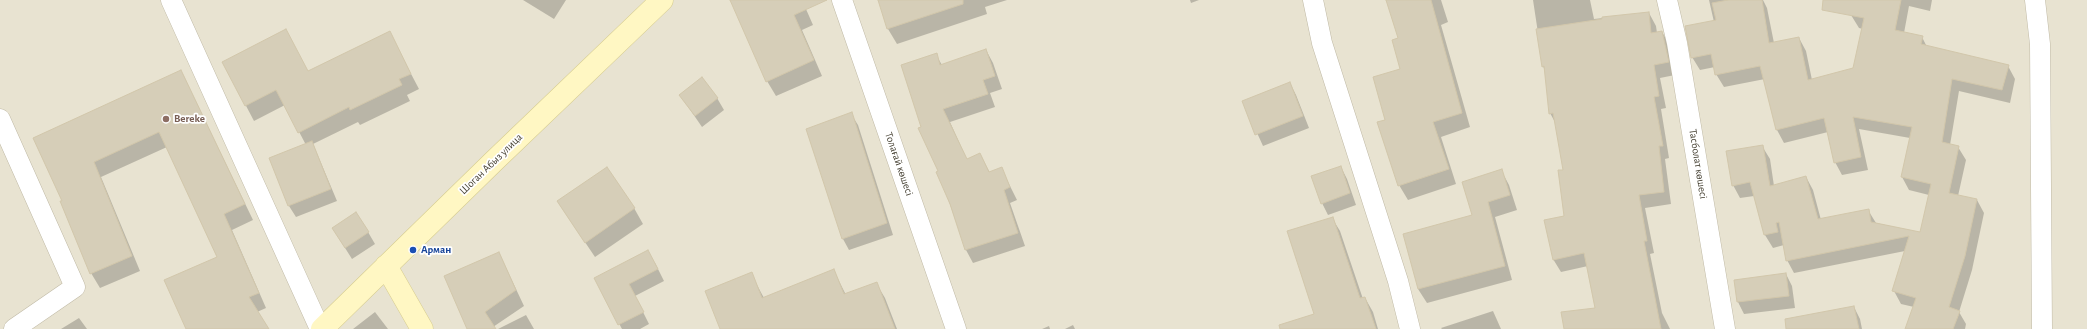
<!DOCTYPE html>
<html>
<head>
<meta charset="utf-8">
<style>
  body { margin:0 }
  canvas { display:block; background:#f4f1e4 }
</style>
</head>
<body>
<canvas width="2087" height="329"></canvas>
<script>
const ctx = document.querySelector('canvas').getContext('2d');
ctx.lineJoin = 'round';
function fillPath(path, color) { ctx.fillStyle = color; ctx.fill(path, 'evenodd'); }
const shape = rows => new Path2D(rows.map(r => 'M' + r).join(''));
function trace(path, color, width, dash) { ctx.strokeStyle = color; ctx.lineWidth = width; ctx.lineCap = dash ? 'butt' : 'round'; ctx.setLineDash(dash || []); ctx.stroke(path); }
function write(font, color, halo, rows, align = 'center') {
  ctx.font = font + ' "Alegreya Sans",sans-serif'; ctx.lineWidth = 3.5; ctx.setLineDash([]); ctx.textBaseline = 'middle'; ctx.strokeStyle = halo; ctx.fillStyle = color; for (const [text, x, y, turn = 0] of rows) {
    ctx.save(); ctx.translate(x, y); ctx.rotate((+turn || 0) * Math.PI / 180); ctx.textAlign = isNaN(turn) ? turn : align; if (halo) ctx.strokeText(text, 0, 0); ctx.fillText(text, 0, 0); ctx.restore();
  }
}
fillPath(shape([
  [0,0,2087,0,2087,329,0,329]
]), '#e8e3d1');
fillPath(shape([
  [523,0,566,0,554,19],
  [741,0,802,0,813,25,802,30,822,76,776,96,767,81],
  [879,0,1007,0,985,7,987,14,897,44,888,29],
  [1190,0,1199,0,1191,3],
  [1387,0,1441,0,1448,22,1441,25,1470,127,1441,137,1456,184,1408,200,1399,185,1386,120,1401,70,1400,39],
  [1533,0,1590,0,1594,19,1649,13,1656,26,1657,33,1662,32,1669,44,1675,75,1660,78,1666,108,1661,109,1669,158,1665,159,1671,204,1645,208,1654,253,1650,254,1662,313,1670,329,1565,329,1596,308,1588,266,1561,272,1553,259,1565,217,1564,170,1556,124,1550,113,1545,71,1543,66],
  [1709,0,1763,0,1767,8,1774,43,1799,38,1806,51,1812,80,1854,69,1863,29,1859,28,1851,15,1854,0,1932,0,1930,11,1909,6,1904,33,1922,37,1927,47,2008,66,2015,79,2010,103,1959,91,1950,145,1958,147,1966,160,1958,196,1977,200,1984,213,1972,270,1959,312,1966,324,1965,329,1906,329,1914,307,1901,304,1894,291,1905,251,1794,273,1787,260,1784,245,1773,248,1765,235,1754,196,1740,198,1733,185,1762,146,1770,159,1774,186,1806,177,1813,190,1821,220,1868,210,1876,223,1921,233,1929,195,1909,190,1902,177,1910,138,1859,129,1868,170,1842,175,1835,162,1828,132,1784,143,1777,130,1765,79,1724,87,1716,74,1715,67,1700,70,1692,57,1714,22],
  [389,32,419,89,407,95,410,101,360,125,358,122,313,144,337,201,296,217,289,206,306,145,285,105,254,121,223,62,308,72],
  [986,50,993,63,1002,89,990,93,995,107,950,122,967,160,980,154,990,173,1001,168,1017,200,1010,203,1025,246,973,263,966,250,923,127,936,55,942,65],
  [181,71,253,220,232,230,266,308,257,312,268,329,187,329,218,258,167,147,101,177,140,271,100,288,91,273,63,201,45,162],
  [1290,83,1296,95,1309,128,1263,146,1243,102],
  [680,95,717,98,724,110,702,127],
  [851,114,858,125,893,235,849,250,843,239],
  [1341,167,1347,179,1356,205,1328,215,1322,203],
  [1501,170,1509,185,1517,210,1495,217,1512,280,1427,303,1418,289,1473,216],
  [558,202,634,208,643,224,595,257],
  [1332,218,1340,231,1363,299,1365,298,1373,312,1378,329,1308,329,1316,314],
  [368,232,375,244,352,259,340,240],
  [499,253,524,306,493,327,494,329,469,329],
  [655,263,664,281,635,296,649,324,640,329,622,329,595,279],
  [834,271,846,295,876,283,885,298,897,329,721,329,751,274,764,298],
  [1786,274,1792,286,1795,308,1744,314,1738,302,1735,281],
  [1854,307,1860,319,1862,329,1808,329],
  [1493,311,1501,329,1442,329,1441,328],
  [375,312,388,329,353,329],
  [526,315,534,329,498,329],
  [79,318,87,329,61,329],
  [1073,325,1075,329,1065,329],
  [1049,326,1050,329,1042,329]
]), '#0003');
const building = shape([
  [730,0,827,0,794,15,814,60,766,82,730,0],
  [878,0,963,0,963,4,887,29,878,0],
  [1386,0,1431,0,1462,113,1433,122,1449,169,1398,186,1377,122,1385,120,1373,77,1400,69,1392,40,1398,38,1386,0],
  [1728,0,1762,0,1769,43,1799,37,1808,80,1853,68,1864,18,1822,10,1823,0,1901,0,1895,30,1923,36,1921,44,2009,65,2002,90,1952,79,1942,142,1959,146,1949,193,1977,199,1965,256,1949,307,1960,311,1953,329,1905,329,1916,298,1892,291,1909,236,1786,261,1779,222,1776,223,1778,232,1764,235,1750,182,1732,186,1726,151,1763,145,1770,186,1806,176,1818,219,1869,209,1871,222,1920,232,1931,184,1901,177,1912,127,1853,117,1861,157,1834,163,1824,118,1776,130,1760,66,1715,75,1711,54,1691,58,1685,26,1716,20,1712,3,1728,0],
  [1649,12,1651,33,1662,31,1669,62,1654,65,1659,96,1654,97,1663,146,1659,146,1664,192,1639,195,1647,241,1644,241,1661,329,1564,329,1561,312,1595,308,1584,253,1553,260,1544,220,1564,216,1558,170,1563,170,1553,113,1549,114,1544,66,1542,67,1536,29,1602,19,1602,17,1649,12],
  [286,29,308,71,390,31,411,74,399,79,402,85,350,110,349,107,298,133,276,90,245,106,222,62,286,29],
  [986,49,995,76,983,80,988,94,943,109,967,159,980,153,989,172,1002,167,1010,187,1004,190,1018,233,965,250,950,204,936,172,938,171,918,128,921,127,901,65,937,53,940,65,986,49],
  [181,70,245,204,224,214,259,293,249,297,269,329,186,329,164,280,217,257,159,132,94,162,132,256,90,274,60,201,62,201,33,138,181,70],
  [702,77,718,98,695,116,679,95,702,77],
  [1290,82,1303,116,1255,135,1242,101,1290,82],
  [852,112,887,223,842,239,806,129,852,112],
  [312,141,331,189,288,206,269,158,312,141],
  [1341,166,1350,193,1321,204,1311,176,1341,166],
  [607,167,635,208,585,243,557,201,607,167],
  [1502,169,1510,195,1488,202,1505,266,1418,289,1403,234,1472,215,1462,182,1502,169],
  [356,212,369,232,345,248,332,228,356,212],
  [1333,217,1360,298,1365,297,1376,329,1280,329,1279,325,1314,314,1287,231,1333,217],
  [648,250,658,269,629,284,644,312,618,325,594,278,648,250],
  [499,252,516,290,485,312,496,329,467,329,444,276,499,252],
  [834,269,844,294,877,282,895,329,720,329,705,291,752,272,762,298,834,269],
  [1786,273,1789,296,1737,302,1734,280,1786,273],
  [1854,306,1859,329,1786,329,1785,319,1854,306]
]);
fillPath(building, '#d6ceb8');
trace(building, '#d2c7ab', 1);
const street = shape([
  [171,0,320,329],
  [842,0,956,329],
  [1313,0,1322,43,1398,281,1410,329],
  [1667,0,1677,43,1725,329],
  [2035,0,2040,44,2042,329],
  [0,119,75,287,14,329]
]);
const secondary = shape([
  [386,266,422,329],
  [322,329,493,162,662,0]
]);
trace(street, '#c0baa6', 21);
trace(secondary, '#d7cd8f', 23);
trace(street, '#fff', 20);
trace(secondary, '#fff7c3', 22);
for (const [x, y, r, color] of [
  [166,119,4,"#8d6e63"],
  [413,250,4,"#1a4fb4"]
]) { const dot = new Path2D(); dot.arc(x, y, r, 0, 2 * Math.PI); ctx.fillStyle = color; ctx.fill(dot); trace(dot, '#fff', 1.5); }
write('bold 11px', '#785e54', '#fff', [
  ["Bereke",174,119]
], 'left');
write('11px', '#464133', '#fff', [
  ["Шоган Абыз улица",491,164,-44],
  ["Толағай көшесі",899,164,71],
  ["Тасболат көшесі",1698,164,81]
]);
write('bold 11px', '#164399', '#fff', [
  ["Арман",421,250]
], 'left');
</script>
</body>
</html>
